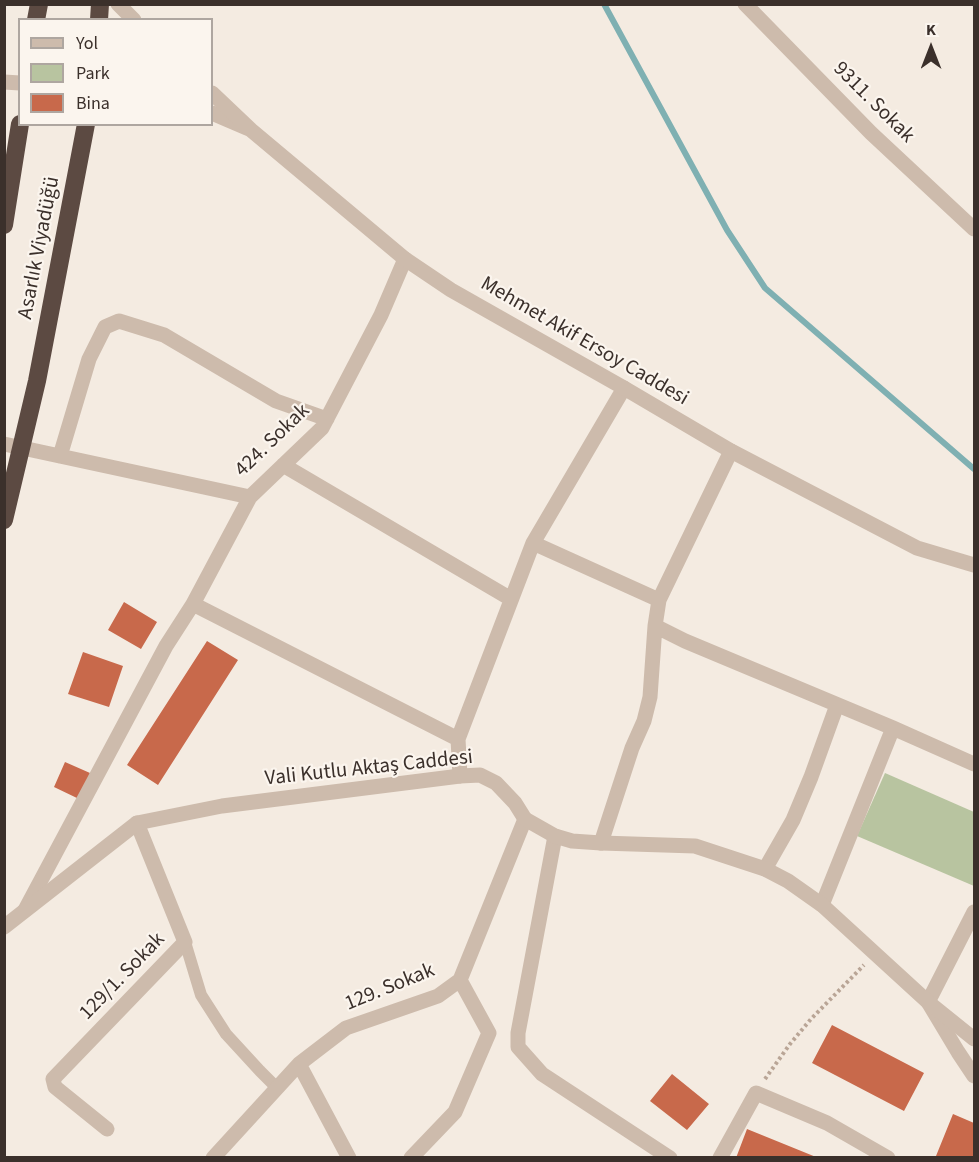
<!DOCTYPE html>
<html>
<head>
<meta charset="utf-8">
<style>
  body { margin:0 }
  #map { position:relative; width:979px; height:1162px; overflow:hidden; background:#f4ebe1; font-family:"Source Sans 3",sans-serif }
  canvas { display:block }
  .frame { position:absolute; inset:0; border:6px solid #3b302b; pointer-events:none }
  .legend { position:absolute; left:18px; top:18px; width:195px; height:108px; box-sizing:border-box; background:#fbf5ee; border:2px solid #aea6a0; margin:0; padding:8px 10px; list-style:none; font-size:18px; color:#3b302b }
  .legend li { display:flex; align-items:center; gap:12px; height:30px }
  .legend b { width:30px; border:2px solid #aea6a0 }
  .north { position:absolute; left:901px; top:18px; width:60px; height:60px; -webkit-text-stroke:4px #fbf5ee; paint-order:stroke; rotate:0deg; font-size:16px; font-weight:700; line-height:24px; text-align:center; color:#3b302b }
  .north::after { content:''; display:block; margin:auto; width:21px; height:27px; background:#3b302b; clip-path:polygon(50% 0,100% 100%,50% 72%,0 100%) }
</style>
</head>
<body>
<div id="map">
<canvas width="979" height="1162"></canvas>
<div class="frame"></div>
<ul class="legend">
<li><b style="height:8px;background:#cdbbac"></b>Yol</li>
<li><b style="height:16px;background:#b8c4a0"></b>Park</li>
<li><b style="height:16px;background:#c8694b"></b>Bina</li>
</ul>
<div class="north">K</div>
</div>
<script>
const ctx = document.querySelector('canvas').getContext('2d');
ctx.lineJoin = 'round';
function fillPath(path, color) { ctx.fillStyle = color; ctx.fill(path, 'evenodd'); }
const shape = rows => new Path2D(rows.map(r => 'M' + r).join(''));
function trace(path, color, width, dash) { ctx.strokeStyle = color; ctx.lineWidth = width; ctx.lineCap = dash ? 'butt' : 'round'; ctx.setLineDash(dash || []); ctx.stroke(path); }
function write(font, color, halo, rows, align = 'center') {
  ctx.font = font + ' "Source Sans 3",sans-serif'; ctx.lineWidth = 4.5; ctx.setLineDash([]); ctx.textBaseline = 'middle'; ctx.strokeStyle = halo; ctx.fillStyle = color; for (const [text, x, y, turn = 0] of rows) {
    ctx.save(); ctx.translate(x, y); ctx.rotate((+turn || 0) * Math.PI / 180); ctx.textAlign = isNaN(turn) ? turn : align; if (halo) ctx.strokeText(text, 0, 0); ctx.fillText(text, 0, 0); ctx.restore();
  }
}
fillPath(shape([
  [885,773,974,812,974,886,857,836]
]), '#b8c4a0');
trace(shape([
  [604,4,727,230,765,288,974,469]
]), '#7fb0b2', 6);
fillPath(shape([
  [124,602,157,622,141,649,108,630],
  [207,641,238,660,158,785,127,765],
  [83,652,123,666,109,707,68,694],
  [65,762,90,773,79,799,54,787],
  [832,1025,924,1073,904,1111,812,1063],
  [672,1074,709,1104,687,1130,650,1101],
  [953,1114,974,1123,974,1158,940,1158,936,1156],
  [747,1129,816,1157,816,1158,736,1158]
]), '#c8694b');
trace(shape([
  [765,1079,790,1044,811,1019,864,965]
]), '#b9a596', 4, [3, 3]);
trace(shape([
  [185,942,201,995,226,1034,260,1071,277,1088]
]), '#cdbbac', 12);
trace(shape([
  [745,4,871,133,974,229],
  [4,82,20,83],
  [212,113,247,128],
  [4,444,250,497,322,428,381,315,405,259],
  [60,456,89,359,105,327,119,321,164,335,276,401,327,419],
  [283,465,511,599],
  [533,543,659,600],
  [193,604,458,739,460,776],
  [655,626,685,641,893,728,974,764],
  [458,739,533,543,624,388],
  [555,836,518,1033,518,1047,542,1074,670,1158],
  [601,843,632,748,644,721,650,697,655,626,659,600,731,451],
  [765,869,793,820,811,777,837,705],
  [822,905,893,728],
  [25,910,166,646,193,604,250,497],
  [974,912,928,1002,958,1052,974,1076],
  [299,1064,349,1158],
  [107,1129,55,1087,53,1079,185,942,137,823],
  [213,1158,299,1064,346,1028,438,996,460,980,525,819],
  [411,1158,455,1112,489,1033,460,980],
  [720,1158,756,1093,827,1123,888,1158]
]), '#cdbbac', 15);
trace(shape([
  [118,4,134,20],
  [212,93,251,130,405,259,451,290,624,388,731,451,917,548,974,565],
  [4,927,137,823,222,806,460,776,480,775,496,783,515,803,525,819,555,836,572,841,601,843,695,846,765,869,788,881,822,905,928,1002,974,1039]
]), '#cdbbac', 15);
trace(shape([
  [36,20,39,4],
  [99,20,100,4],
  [4,225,20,124]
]), '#5c4a42', 18);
trace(shape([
  [4,520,37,381,86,124]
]), '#5c4a42', 18);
write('21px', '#3b302b', '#fbf5ee', [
  ["9311. Sokak",873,103,45],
  ["Asarlık Viyadüğü",40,248,-79],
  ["Mehmet Akif Ersoy Caddesi",584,342,30],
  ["424. Sokak",273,441,-44],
  ["Vali Kutlu Aktaş Caddesi",369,769,-6],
  ["129/1. Sokak",123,977,-46],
  ["129. Sokak",390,988,-22]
]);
</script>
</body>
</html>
